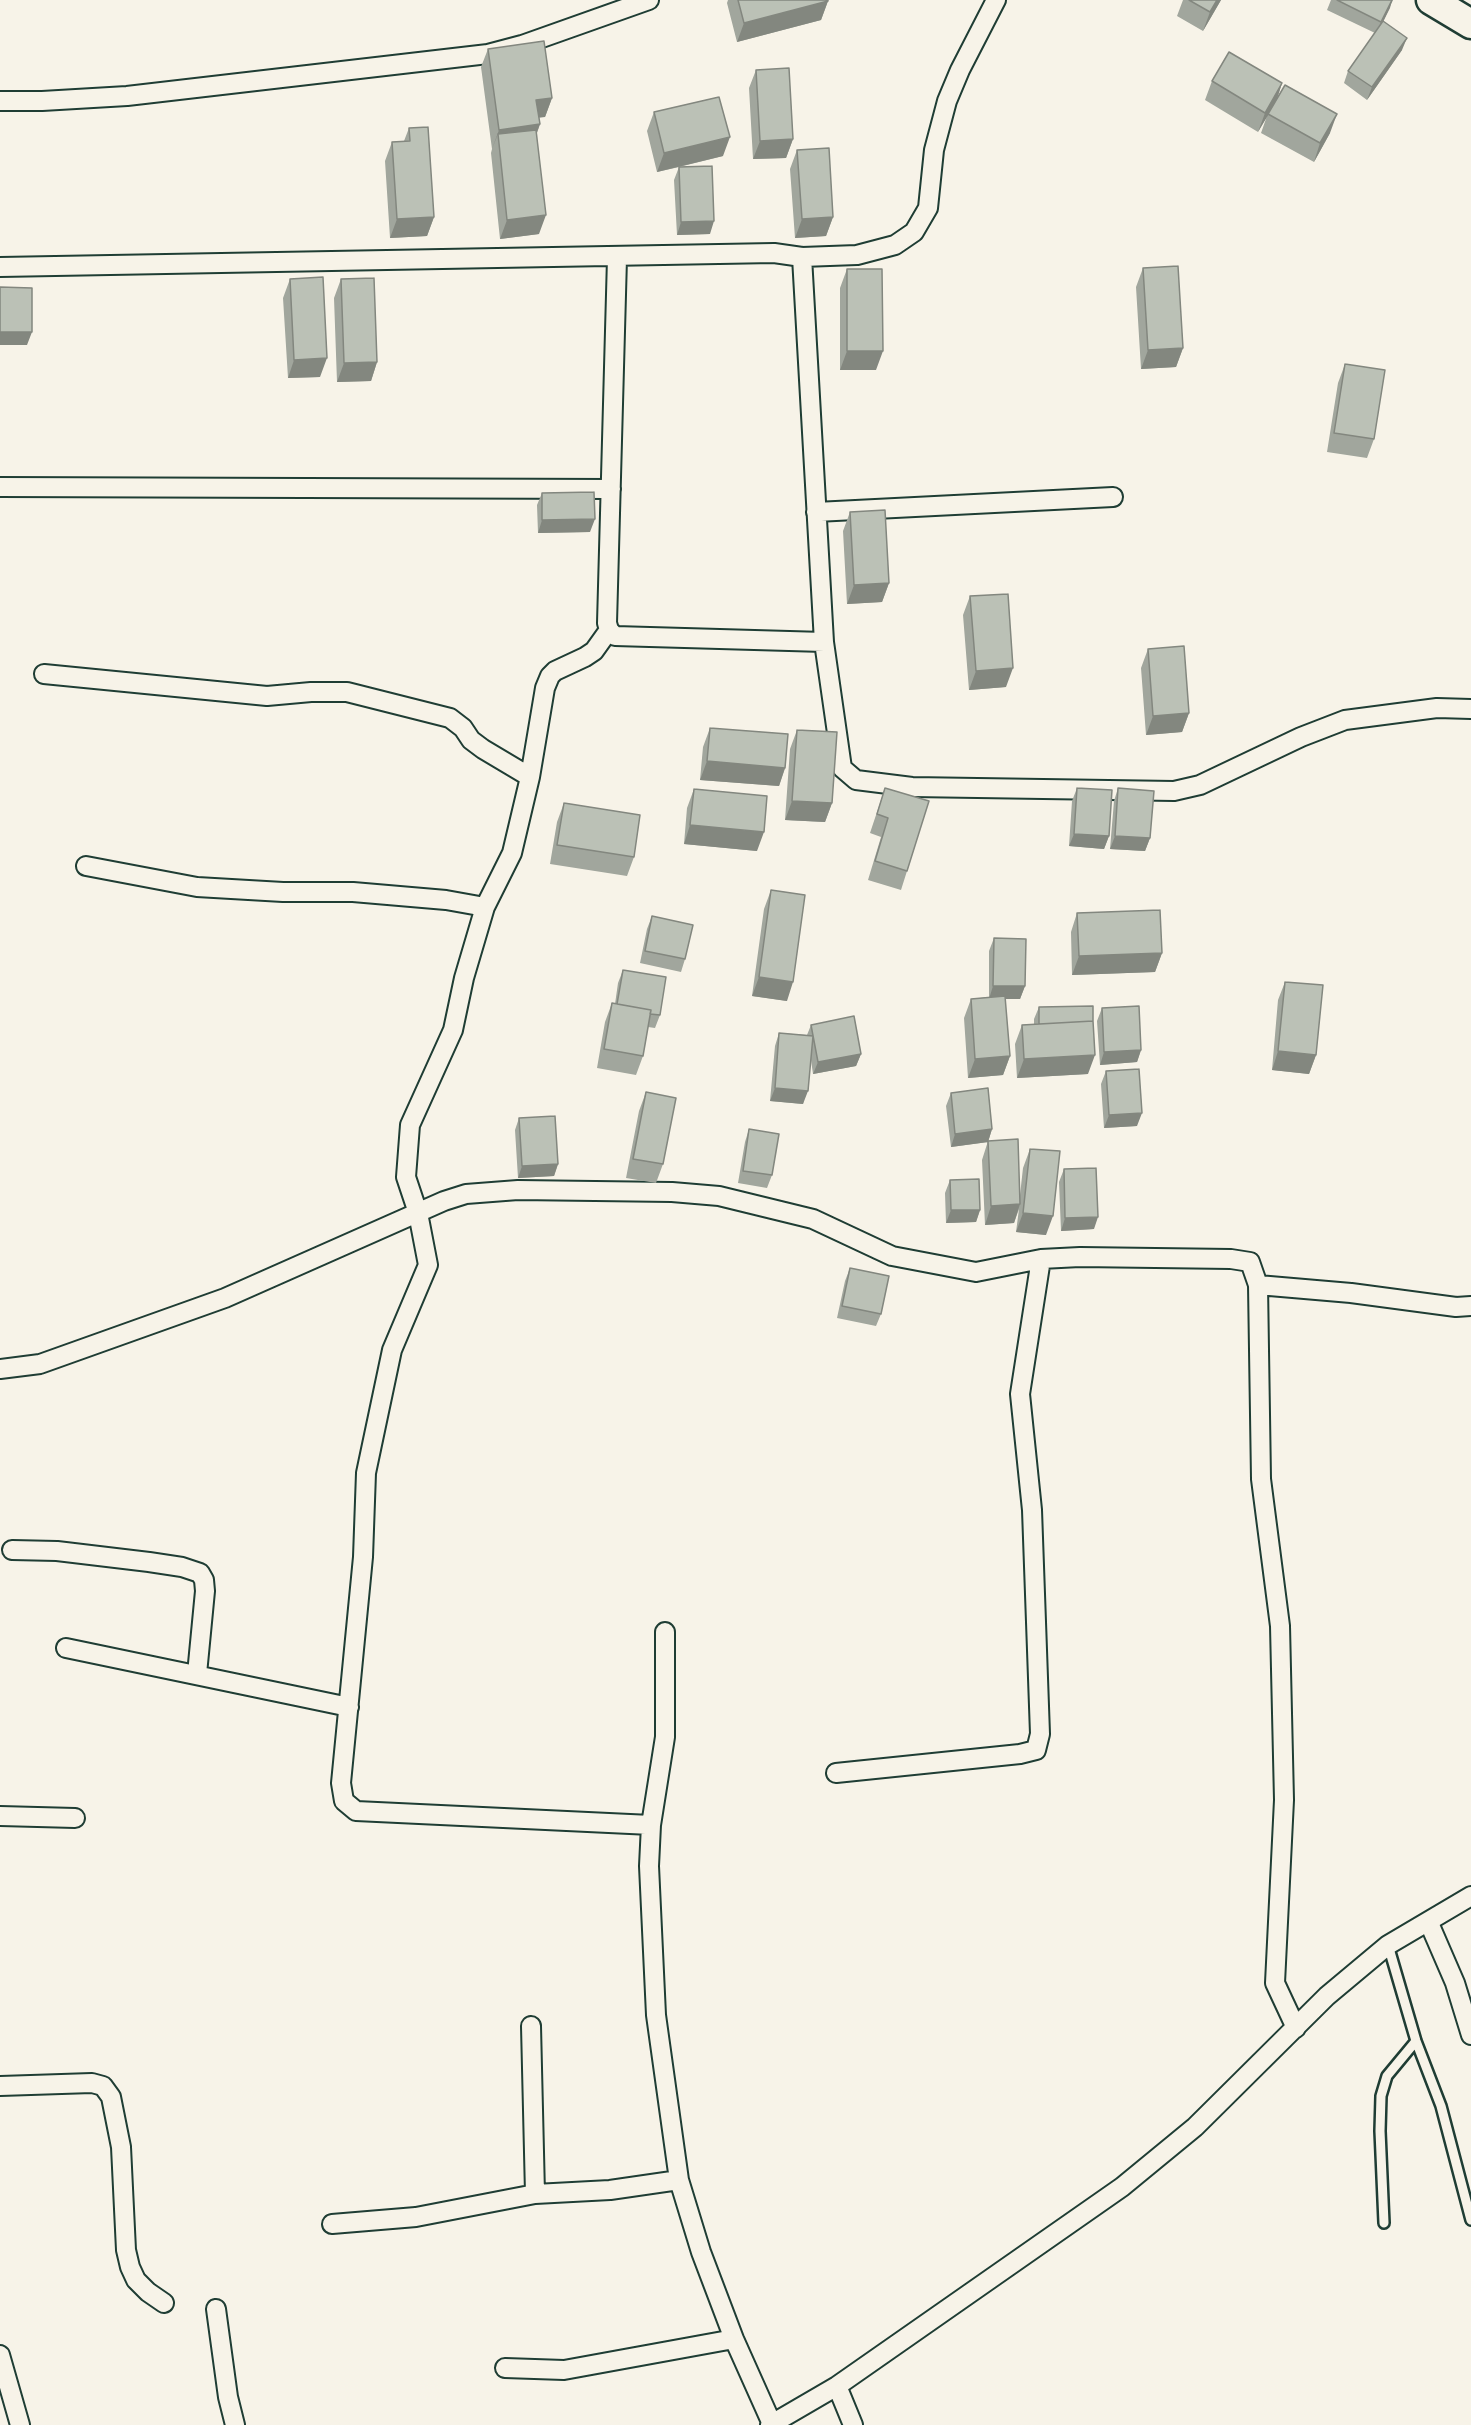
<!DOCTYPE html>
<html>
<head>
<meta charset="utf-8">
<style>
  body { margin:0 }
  canvas { display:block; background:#f7f3e8 }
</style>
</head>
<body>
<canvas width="1471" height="2425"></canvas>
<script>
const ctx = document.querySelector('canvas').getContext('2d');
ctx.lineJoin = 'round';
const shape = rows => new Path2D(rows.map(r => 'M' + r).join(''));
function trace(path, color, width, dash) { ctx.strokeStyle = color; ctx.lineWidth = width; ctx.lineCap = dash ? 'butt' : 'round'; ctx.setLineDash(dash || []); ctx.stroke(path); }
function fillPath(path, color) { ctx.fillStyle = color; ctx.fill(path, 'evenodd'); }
const lane = shape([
  [1388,1945,1416,2041,1441,2106,1471,2220],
  [1384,2223,1380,2131,1381,2096,1387,2076,1416,2041]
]);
const street = shape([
  [0,101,42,101,127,96,488,54,522,45,649,0],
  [802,257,824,642,842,768,856,780,912,787,1174,791,1200,785,1301,737,1345,720,1437,708,1471,709],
  [617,258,607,623,609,630,615,636,824,642],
  [0,267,774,253,802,257,857,255,895,245,914,232,928,208,934,150,947,101,960,70,996,0],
  [0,487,611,489],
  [816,512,1113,497],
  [609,630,594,651,585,657,555,671,550,676,545,688,530,777,512,853,485,907,464,978,453,1030,410,1125,406,1177,418,1213,428,1265,392,1350,366,1473,363,1557,341,1783,344,1801,356,1811,651,1825],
  [44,674,267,696,311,692,347,692,450,718,463,728,471,740,483,749,530,777],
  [86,866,197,887,283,892,353,892,446,900,485,907],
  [1258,1285,1351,1293,1456,1307,1471,1306],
  [0,1369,40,1364,225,1298,444,1201,466,1194,518,1190,672,1192,719,1196,813,1219,892,1256,976,1272,1041,1259,1080,1257,1231,1259,1250,1262,1258,1285,1261,1479,1280,1626,1284,1800,1275,1983,1296,2028],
  [12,1550,57,1551,149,1562,182,1567,200,1573,204,1580,205,1591,197,1674],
  [665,1632,665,1737,651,1825,649,1866,656,2015,679,2180,701,2252,734,2339,772,2424],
  [66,1648,349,1707],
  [836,1773,1020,1754,1036,1750,1040,1734,1032,1510,1020,1394,1041,1259],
  [0,1816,75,1818],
  [1429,1923,1455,1983,1471,2035],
  [531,2026,535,2194],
  [0,2086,92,2083,103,2086,111,2097,121,2147,126,2250,130,2267,136,2280,148,2292,164,2303],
  [332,2224,416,2217,535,2194,610,2190,679,2180],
  [216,2309,228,2397,235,2425],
  [0,2355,20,2425],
  [505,2368,564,2370,734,2339],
  [837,2386,853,2425],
  [770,2425,837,2386,1122,2187,1195,2127,1327,1996,1388,1945,1471,1896]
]);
const primary = shape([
  [1431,0,1471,24]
]);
trace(lane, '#1f3d34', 14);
trace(street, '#1f3d34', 22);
trace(primary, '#1f3d34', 33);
trace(lane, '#f7f3e8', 9);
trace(street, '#f7f3e8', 18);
trace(primary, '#f7f3e8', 28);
fillPath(shape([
  [728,0,828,0,828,1,821,20,737,42,727,3],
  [1183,0,1221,0,1203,31,1177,16],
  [1331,0,1393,0,1383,22,1402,50,1367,100,1344,83,1348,71,1375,33,1327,10],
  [488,49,552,98,545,117,539,117,540,124,537,133,539,234,500,239,491,153,492,149,481,67],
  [756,70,793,139,786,158,753,159,749,88],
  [1212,81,1282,83,1277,99,1330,133,1314,162,1261,133,1267,116,1258,132,1205,100],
  [654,112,723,156,679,167,710,234,677,235,674,180,679,167,657,172,647,131],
  [409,128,434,217,427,236,390,238,385,161,392,142,404,141],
  [797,150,833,217,826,236,795,238,790,169],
  [1143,268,1183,348,1176,367,1141,369,1136,287],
  [847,269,876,370,840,370,840,288],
  [290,279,320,377,288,378,283,298],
  [341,279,377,362,371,381,337,382,334,298],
  [1345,364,1374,439,1367,458,1327,452,1338,383],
  [542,493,590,532,538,533,537,505],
  [850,512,889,583,882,602,847,604,843,531],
  [970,596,1006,687,969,690,963,615],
  [1148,649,1189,713,1182,732,1146,735,1141,668],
  [710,728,785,768,779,786,700,780,703,747],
  [797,730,832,803,825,822,785,820,790,749],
  [885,788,907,871,901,890,868,880,881,837,870,833],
  [1077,788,1109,836,1104,849,1069,846,1072,801],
  [1118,788,1150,838,1145,851,1110,849,1114,801],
  [694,789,757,851,684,844,687,808],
  [564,803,634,857,627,876,550,864,557,822],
  [771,890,787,1001,752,996,764,909],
  [1077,913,1162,953,1155,972,1072,975,1071,932],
  [652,916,685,959,681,972,640,963,647,929],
  [994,938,1025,986,1020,999,1005,999,1010,1056,1003,1075,968,1078,964,1018,971,999,989,997,989,951],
  [623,970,660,1015,655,1028,648,1027,643,1056,636,1075,597,1068,605,1022,612,1003,615,1004,618,983],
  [1285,982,1316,1055,1309,1074,1272,1070,1278,1000],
  [1039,1007,1088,1074,1017,1078,1015,1044,1022,1025,1034,1024,1034,1019],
  [1102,1008,1141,1050,1137,1062,1100,1065,1097,1021],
  [811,1025,861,1054,856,1066,813,1074,811,1060,803,1104,770,1101,775,1046,779,1033,807,1035],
  [1106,1071,1137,1126,1104,1128,1101,1084],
  [646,1092,663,1164,656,1183,626,1178,639,1111],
  [951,1093,992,1129,988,1142,951,1147,946,1106],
  [519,1118,558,1164,554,1176,518,1178,515,1130],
  [749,1129,772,1175,767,1188,738,1183,745,1142],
  [988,1141,1020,1195,1023,1168,1030,1149,1046,1235,1016,1232,1019,1209,1014,1223,985,1225,982,1160],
  [1064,1169,1094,1229,1061,1231,1059,1182],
  [950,1180,980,1210,976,1222,946,1223,945,1193],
  [850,1268,881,1314,876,1326,837,1318,845,1281]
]), '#a1a69d');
fillPath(shape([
  [1217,0,1221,0,1203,31,1210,12],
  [1392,0,1390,8,1377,34,1381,22],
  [828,1,821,20,737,42,744,23],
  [1407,38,1402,50,1367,100,1372,87],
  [1282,83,1276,102,1258,132,1265,113],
  [552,98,545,117,529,119,536,100],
  [1337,114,1330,133,1314,162,1320,143],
  [540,124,533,143,498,134,492,149,499,130],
  [730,137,723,156,657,172,664,153],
  [793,139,786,158,753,159,760,141],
  [546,215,539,234,500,239,507,220],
  [434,217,427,236,390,238,397,219],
  [833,217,826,236,795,238,802,219],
  [714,221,710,234,677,235,681,222],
  [0,332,32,332,27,345,0,345],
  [1183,348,1176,367,1141,369,1148,350],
  [847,351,883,351,876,370,840,370],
  [327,358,320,377,288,378,294,360],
  [377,362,371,381,337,382,344,363],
  [595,519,590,532,538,533,542,520],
  [889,583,882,602,847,604,854,585],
  [1013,668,1006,687,969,690,976,671],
  [1189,713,1182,732,1146,735,1153,716],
  [707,761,785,768,779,786,700,780],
  [792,801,832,803,825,822,785,820],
  [690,825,764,832,757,851,684,844],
  [1074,834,1109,836,1104,849,1069,846],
  [1115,836,1150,838,1145,851,1110,849],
  [1162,953,1155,972,1072,975,1079,956],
  [759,977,793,982,787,1001,752,996],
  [993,986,1025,986,1020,999,989,999],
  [1141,1050,1137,1062,1100,1065,1104,1052],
  [1278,1051,1316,1055,1309,1074,1272,1070],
  [861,1054,856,1066,813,1074,818,1062],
  [1095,1055,1088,1074,1017,1078,1024,1059],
  [1010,1056,1003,1075,968,1078,975,1059],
  [775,1088,808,1091,803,1104,770,1101],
  [1142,1113,1137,1126,1104,1128,1109,1115],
  [992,1129,988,1142,951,1147,955,1134],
  [558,1164,554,1176,518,1178,522,1166],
  [1020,1204,1014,1223,985,1225,991,1206],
  [951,1210,980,1210,976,1222,946,1223],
  [1023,1213,1053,1216,1046,1235,1016,1232],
  [1098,1217,1094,1229,1061,1231,1065,1218]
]), '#83877f');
const building = shape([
  [738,0,828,0,828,1,744,23,738,0],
  [1189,0,1217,0,1210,12,1189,0],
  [1337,0,1392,0,1381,22,1337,0],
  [1383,21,1407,38,1372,87,1348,71,1383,21],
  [544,41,552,98,536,100,540,124,499,130,488,49,544,41],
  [1229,52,1282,83,1265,113,1212,81,1229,52],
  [789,68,793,139,760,141,756,70,789,68],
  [1285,85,1337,114,1320,143,1268,114,1285,85],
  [719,97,730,137,664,153,654,112,719,97],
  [428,127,434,217,397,219,392,142,410,141,409,128,428,127],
  [536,130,546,215,507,220,498,134,536,130],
  [829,148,833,217,802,219,797,150,829,148],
  [712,166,714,221,681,222,679,167,712,166],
  [1178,266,1183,348,1148,350,1143,268,1178,266],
  [847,269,882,269,883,351,847,351,847,269],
  [323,277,327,358,294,360,290,279,323,277],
  [374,278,377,362,344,363,341,279,374,278],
  [0,287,32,288,32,332,0,332,0,287],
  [1345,364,1385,370,1374,439,1334,433,1345,364],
  [594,492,595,519,542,520,542,493,594,492],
  [885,510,889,583,854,585,850,512,885,510],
  [1008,594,1013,668,976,671,970,596,1008,594],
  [1184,646,1189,713,1153,716,1148,649,1184,646],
  [710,728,788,734,785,768,707,761,710,728],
  [797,730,837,732,832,803,792,801,797,730],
  [885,788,929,801,907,871,875,861,888,818,877,814,885,788],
  [1077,788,1112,790,1109,836,1074,834,1077,788],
  [1118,788,1154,791,1150,838,1115,836,1118,788],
  [694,789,767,796,764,832,690,825,694,789],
  [564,803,640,815,634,857,557,845,564,803],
  [771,890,805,895,793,982,759,977,771,890],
  [1160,910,1162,953,1079,956,1077,913,1160,910],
  [652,916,693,925,685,959,645,951,652,916],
  [994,938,1026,939,1025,986,993,986,994,938],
  [623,970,666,977,660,1015,650,1014,651,1010,617,1004,623,970],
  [1285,982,1323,985,1316,1055,1278,1051,1285,982],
  [1005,996,1010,1056,975,1059,971,999,1005,996],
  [612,1003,651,1010,643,1056,604,1049,612,1003],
  [1093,1006,1093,1021,1039,1024,1039,1007,1093,1006],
  [1139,1006,1141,1050,1104,1052,1102,1008,1139,1006],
  [854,1016,861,1054,818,1062,811,1025,854,1016],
  [1093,1021,1095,1055,1024,1059,1022,1025,1093,1021],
  [779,1033,813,1036,808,1091,775,1088,779,1033],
  [1139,1069,1142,1113,1109,1115,1106,1071,1139,1069],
  [988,1088,992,1129,955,1134,951,1093,988,1088],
  [646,1092,676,1098,663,1164,633,1159,646,1092],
  [555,1116,558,1164,522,1166,519,1118,555,1116],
  [749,1129,779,1134,772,1175,743,1171,749,1129],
  [1018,1139,1020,1204,991,1206,988,1141,1018,1139],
  [1030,1149,1060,1151,1053,1216,1023,1213,1030,1149],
  [1096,1168,1098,1217,1065,1218,1064,1169,1096,1168],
  [979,1179,980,1210,951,1210,950,1180,979,1179],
  [850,1268,889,1276,881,1314,842,1306,850,1268]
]);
fillPath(building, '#bbc1b6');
trace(building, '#83877f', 1.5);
</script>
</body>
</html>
